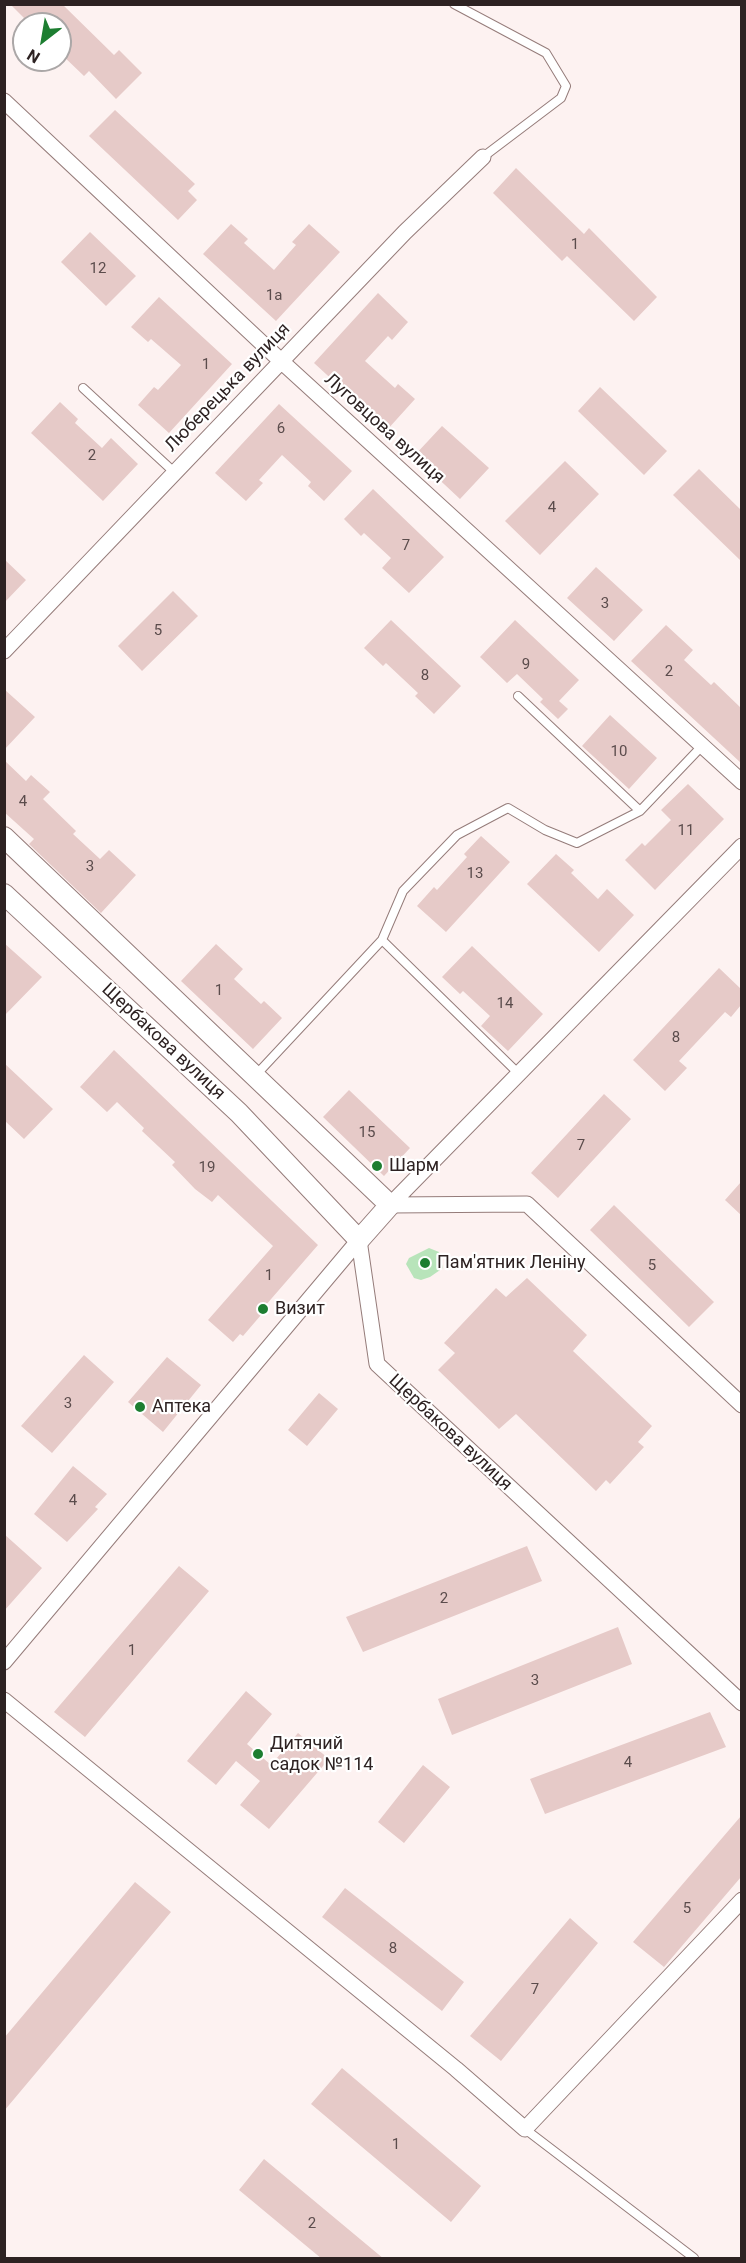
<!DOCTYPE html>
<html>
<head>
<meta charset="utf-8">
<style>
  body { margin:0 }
  #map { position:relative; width:746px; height:2263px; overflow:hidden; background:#fdf2f1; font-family:Roboto,sans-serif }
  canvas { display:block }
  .frame { position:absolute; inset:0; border:6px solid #2d2222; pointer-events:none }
  .north { position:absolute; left:12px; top:12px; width:60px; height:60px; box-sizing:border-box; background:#fff; border:2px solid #aba7a7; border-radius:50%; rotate:211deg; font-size:16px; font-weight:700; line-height:24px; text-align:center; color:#2d2222 }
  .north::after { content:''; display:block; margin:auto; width:21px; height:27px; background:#1d7e31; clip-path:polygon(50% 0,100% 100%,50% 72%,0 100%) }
</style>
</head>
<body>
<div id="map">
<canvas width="746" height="2263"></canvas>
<div class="frame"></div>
<div class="north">N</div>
</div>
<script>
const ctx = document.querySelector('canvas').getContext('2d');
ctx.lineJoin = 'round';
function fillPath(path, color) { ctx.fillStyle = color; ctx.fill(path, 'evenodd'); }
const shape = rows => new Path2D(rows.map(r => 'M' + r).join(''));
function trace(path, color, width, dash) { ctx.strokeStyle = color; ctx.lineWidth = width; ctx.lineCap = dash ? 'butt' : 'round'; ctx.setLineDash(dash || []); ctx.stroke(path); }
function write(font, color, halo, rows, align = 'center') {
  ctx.font = font + ' Roboto,sans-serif'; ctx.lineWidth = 4.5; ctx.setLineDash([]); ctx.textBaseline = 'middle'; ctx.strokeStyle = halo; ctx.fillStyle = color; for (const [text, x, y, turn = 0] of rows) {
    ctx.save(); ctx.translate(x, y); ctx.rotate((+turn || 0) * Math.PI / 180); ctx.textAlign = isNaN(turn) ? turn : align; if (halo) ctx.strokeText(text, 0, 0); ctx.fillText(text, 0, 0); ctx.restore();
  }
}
fillPath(shape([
  [429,1248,439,1252,443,1268,430,1277,421,1280,414,1278,406,1264,409,1258]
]), '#b8e4ba');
fillPath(shape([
  [10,4,62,4,114,55,119,50,142,73,116,99,89,71,84,76,60,53,60,24,30,24],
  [115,110,195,184,188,191,197,200,178,220,89,136],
  [516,168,584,234,589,228,657,297,634,321,567,256,562,261,493,193],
  [231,224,248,239,244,243,274,270,296,245,292,242,309,224,340,252,276,321,203,254],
  [90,232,136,276,106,306,61,262],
  [378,293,408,322,392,340,388,336,365,361,395,388,398,384,415,399,387,430,314,363],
  [159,297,232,364,169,433,138,405,154,387,158,390,181,365,151,339,148,342,131,327],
  [600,387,667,451,644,475,578,411],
  [60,402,78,419,75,423,102,448,111,438,138,464,103,501,31,433],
  [279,404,352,471,324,501,308,486,311,482,282,455,259,480,263,483,246,501,215,473],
  [442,426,489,468,460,499,414,456],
  [565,461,599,494,540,555,505,521],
  [699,469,741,510,741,561,673,495],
  [373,489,444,557,409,593,382,568,391,558,364,533,361,536,344,519],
  [4,559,26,580,4,603],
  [596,567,643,610,614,641,567,598],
  [173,591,198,616,142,671,118,646],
  [391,620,461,686,434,714,415,696,418,693,386,663,383,666,364,648],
  [515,620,579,680,559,701,568,709,558,719,540,702,543,699,517,674,507,683,480,657],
  [666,625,693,650,684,660,711,685,714,682,741,708,741,763,631,661],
  [4,689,35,717,4,750],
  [610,715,657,758,629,789,582,746],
  [4,760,26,781,31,775,50,792,43,799,76,831,73,834,100,859,109,850,136,875,101,913,29,844,34,839,4,812],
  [688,784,724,819,655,890,625,860,642,843,645,846,671,820,661,810],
  [481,836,510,862,446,932,417,906,434,887,437,890,467,857,464,854],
  [556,854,574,870,571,873,598,899,607,889,634,915,599,952,527,884],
  [4,943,42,977,4,1016],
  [216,944,243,969,234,979,261,1004,264,1001,282,1018,253,1049,181,981],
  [472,946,543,1014,508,1051,481,1026,490,1016,463,991,460,994,442,977],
  [719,968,741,989,741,1005,731,1017,725,1012,679,1061,687,1068,665,1091,633,1060],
  [114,1050,318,1245,265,1306,267,1308,243,1336,240,1334,233,1342,208,1320,273,1246,218,1195,212,1202,195,1189,172,1165,175,1162,142,1131,144,1128,117,1102,107,1112,80,1087],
  [4,1063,53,1109,24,1139,4,1120],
  [349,1090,410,1148,384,1176,323,1117],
  [604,1094,631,1119,558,1198,531,1173],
  [741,1182,741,1215,725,1200],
  [614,1205,714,1302,689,1327,590,1230],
  [527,1278,587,1335,573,1351,652,1426,638,1442,644,1447,610,1484,606,1480,596,1491,516,1414,499,1429,438,1370,455,1353,444,1343,496,1288,506,1297],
  [84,1355,114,1382,52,1453,21,1426],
  [167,1357,201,1385,163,1432,128,1402],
  [319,1393,338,1409,307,1446,288,1430],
  [73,1466,107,1494,95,1507,98,1509,67,1542,34,1514],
  [4,1534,42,1568,4,1611],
  [527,1546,542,1581,363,1652,346,1617],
  [179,1566,209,1591,85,1737,54,1712],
  [618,1627,632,1664,452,1735,438,1699],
  [246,1691,272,1714,247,1744,271,1765,298,1733,329,1759,269,1829,240,1805,260,1781,236,1761,216,1785,187,1761],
  [710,1712,726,1747,545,1814,530,1779],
  [423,1765,450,1787,404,1843,378,1822],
  [741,1816,741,1877,664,1967,633,1942],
  [135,1882,171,1912,4,2111,4,2038],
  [345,1888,464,1982,442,2011,322,1917],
  [570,1918,598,1943,501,2061,470,2036],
  [342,2068,481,2186,451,2222,311,2104],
  [264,2159,384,2259,322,2259,239,2190]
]), '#e6cac8');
const service = shape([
  [454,4,546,53,566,86,561,98,483,157],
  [83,388,174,472],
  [518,696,640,811],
  [382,940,519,1074],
  [255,1076,382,940,403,891,457,835,508,808,545,830,577,843,640,811,702,746],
  [525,2129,694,2258]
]);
const minor = shape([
  [4,101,281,361,742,782],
  [4,651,405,232,483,157],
  [390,1205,742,846],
  [390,1205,527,1204,742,1405],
  [359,1240,377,1364,742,1703],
  [4,1662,359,1240],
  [4,1700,456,2069,525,2129,742,1900]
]);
const tertiary = shape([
  [4,837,390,1205,359,1240,239,1113,4,894]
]);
trace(service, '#957c7a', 10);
trace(minor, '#957c7a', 17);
trace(tertiary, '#957c7a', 22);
trace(service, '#fff', 8);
trace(minor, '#fff', 15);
trace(tertiary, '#fff', 20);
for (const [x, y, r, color] of [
  [377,1166,6,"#1d7e31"],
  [425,1263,6,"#1d7e31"],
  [263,1309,6,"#1d7e31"],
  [140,1407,6,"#1d7e31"],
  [258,1754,6,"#1d7e31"]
]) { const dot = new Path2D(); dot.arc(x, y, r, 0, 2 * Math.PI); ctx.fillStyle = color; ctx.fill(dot); trace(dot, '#fff', 2); }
write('15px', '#5b4c4c', null, [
  ["1",575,245],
  ["12",98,269],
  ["1а",274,296],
  ["1",206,365],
  ["6",281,429],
  ["2",92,456],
  ["4",552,508],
  ["7",406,546],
  ["3",605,604],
  ["5",158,631],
  ["9",526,665],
  ["2",669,672],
  ["8",425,676],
  ["10",619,752],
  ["4",23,802],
  ["11",686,831],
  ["3",90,867],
  ["13",475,874],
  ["1",219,991],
  ["14",505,1004],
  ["8",676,1038],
  ["15",367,1133],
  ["7",581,1146],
  ["19",207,1168],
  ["5",652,1266],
  ["1",269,1276],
  ["3",68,1404],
  ["4",73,1501],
  ["2",444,1599],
  ["1",132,1651],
  ["3",535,1681],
  ["4",628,1763],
  ["5",687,1909],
  ["8",393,1949],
  ["7",535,1990],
  ["1",396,2145],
  ["2",312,2224]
]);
write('18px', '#2d2222', '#fff', [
  ["Люберецька вулиця",228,388,-46],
  ["Луговцова вулиця",384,429,42],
  ["Щербакова вулиця",163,1042,43],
  ["Щербакова вулиця",450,1433,43]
]);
write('18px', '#2d2222', '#fff', [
  ["Шарм",389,1166],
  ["Пам'ятник Леніну",437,1263],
  ["Визит",275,1309],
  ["Аптека",152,1407],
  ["Дитячий",270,1744],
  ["садок №114",270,1765]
], 'left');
</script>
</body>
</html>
